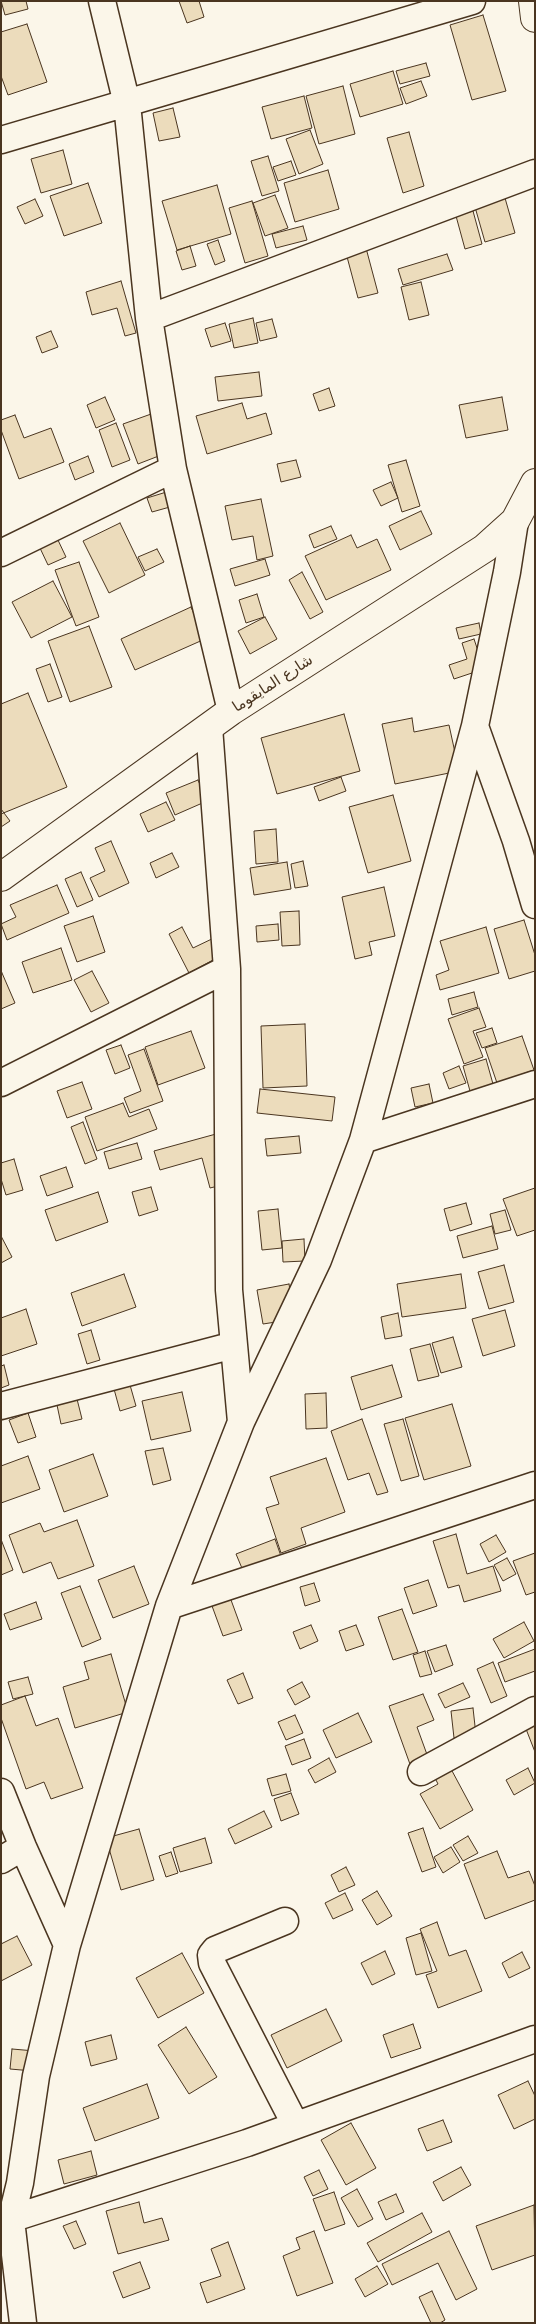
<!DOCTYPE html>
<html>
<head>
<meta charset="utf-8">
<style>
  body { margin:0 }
  #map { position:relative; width:536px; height:2324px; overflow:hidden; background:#fbf6e9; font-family:"DejaVu Sans",sans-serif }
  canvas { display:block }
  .frame { position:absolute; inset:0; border:2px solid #4a3520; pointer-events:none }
</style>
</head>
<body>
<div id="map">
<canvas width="536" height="2324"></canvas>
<div class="frame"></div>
</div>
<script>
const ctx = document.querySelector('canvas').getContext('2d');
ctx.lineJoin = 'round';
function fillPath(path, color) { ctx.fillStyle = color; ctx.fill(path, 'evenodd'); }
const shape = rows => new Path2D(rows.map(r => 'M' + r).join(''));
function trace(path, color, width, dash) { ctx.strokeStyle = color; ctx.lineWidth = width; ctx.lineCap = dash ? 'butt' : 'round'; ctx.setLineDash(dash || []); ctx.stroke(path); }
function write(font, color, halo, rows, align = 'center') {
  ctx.font = font + ' "DejaVu Sans","Noto Sans Arabic",sans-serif'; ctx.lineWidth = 4; ctx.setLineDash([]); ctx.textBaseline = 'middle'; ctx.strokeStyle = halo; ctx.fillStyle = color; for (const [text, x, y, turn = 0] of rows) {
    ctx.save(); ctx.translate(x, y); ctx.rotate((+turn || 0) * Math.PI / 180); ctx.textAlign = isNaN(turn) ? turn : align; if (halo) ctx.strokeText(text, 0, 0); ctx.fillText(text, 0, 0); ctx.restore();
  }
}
const building = shape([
  [1,1,26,1,28,9,5,15,1,1],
  [179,1,199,1,204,17,187,23,179,1],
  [483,15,506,91,472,100,450,25,483,15],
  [27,24,47,82,8,95,1,76,1,32,27,24],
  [426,63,430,76,400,84,396,71,426,63],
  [393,71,403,104,360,117,350,84,393,71],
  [421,81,427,96,406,104,400,88,421,81],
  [343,86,355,134,319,144,306,96,343,86],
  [304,96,312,128,271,139,262,107,304,96],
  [173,108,180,137,159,141,153,113,173,108],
  [310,130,323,164,299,174,286,139,310,130],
  [409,132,424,186,403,193,387,138,409,132],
  [63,150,72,184,41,193,31,159,63,150],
  [268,156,279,191,262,196,251,161,268,156],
  [291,161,296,175,278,181,273,167,291,161],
  [328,170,339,209,295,222,284,183,328,170],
  [88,183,102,223,64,236,50,196,88,183],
  [217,185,231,234,177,250,162,201,217,185],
  [275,195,288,228,265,236,253,203,275,195],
  [505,198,515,233,485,242,475,207,505,198],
  [35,199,43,216,25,224,17,207,35,199],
  [252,201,268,256,245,263,229,208,252,201],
  [473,211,482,244,465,249,456,216,473,211],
  [303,226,307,240,276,248,272,234,303,226],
  [218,240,225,261,215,265,207,244,218,240],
  [190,246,196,266,182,270,176,251,190,246],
  [366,248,378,293,358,298,346,253,366,248],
  [447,254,453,270,403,285,398,269,447,254],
  [121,281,136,333,125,336,117,308,92,315,86,292,121,281],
  [421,282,429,315,409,320,401,287,421,282],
  [253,318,258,343,234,348,229,324,253,318],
  [272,319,277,337,260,341,256,323,272,319],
  [225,323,231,341,211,347,205,329,225,323],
  [51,331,58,347,42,353,36,337,51,331],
  [259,372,262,396,218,401,215,377,259,372],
  [329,388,335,406,319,411,313,394,329,388],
  [105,397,115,420,96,428,87,405,105,397],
  [502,397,508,430,466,438,459,405,502,397],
  [242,403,247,419,266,413,272,434,207,454,196,416,242,403],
  [154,413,169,452,138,464,123,424,154,413],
  [15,415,24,438,51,428,64,462,19,479,1,430,1,420,15,415],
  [116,423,130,460,112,467,99,430,116,423],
  [88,456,94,472,75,480,69,464,88,456],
  [296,460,301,477,281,482,277,464,296,460],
  [406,460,420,506,402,512,388,465,406,460],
  [391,482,398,498,381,506,373,490,391,482],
  [173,490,177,505,152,512,147,498,173,490],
  [261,499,273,556,257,560,253,536,232,540,225,506,261,499],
  [421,511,432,534,400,550,389,526,421,511],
  [120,523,145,575,109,593,83,541,120,523],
  [331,526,337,539,314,548,309,535,331,526],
  [351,535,357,548,377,539,391,570,326,600,305,556,351,535],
  [57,538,66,557,48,565,39,546,57,538],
  [157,549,164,562,145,571,138,557,157,549],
  [265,559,270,575,235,586,230,569,265,559],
  [79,562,99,617,76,626,55,570,79,562],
  [302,572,323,612,310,619,289,580,302,572],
  [53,581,72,617,31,638,12,602,53,581],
  [257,594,264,617,246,623,239,600,257,594],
  [191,607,205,639,135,670,121,639,191,607],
  [265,617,277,639,250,654,238,631,265,617],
  [479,623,481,634,459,639,456,628,479,623],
  [89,626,112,687,70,702,48,641,89,626],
  [474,639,484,669,454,679,449,665,467,659,462,643,474,639],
  [50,664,62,697,48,702,36,669,50,664],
  [28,693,67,787,1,814,1,704,28,693],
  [344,714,360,771,277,794,261,738,344,714],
  [412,718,414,732,449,725,459,771,395,784,382,724,412,718],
  [341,777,346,791,319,801,314,787,341,777],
  [198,780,207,801,175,815,166,793,198,780],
  [393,795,411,861,368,873,349,807,393,795],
  [166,802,175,820,148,832,140,814,166,802],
  [1,809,10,821,1,827,1,809],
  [276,829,278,862,256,864,254,831,276,829],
  [111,841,129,883,99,897,90,878,105,871,95,848,111,841],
  [172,853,179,867,156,878,150,863,172,853],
  [303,861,308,886,295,888,291,864,303,861],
  [287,862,291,889,254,895,250,868,287,862],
  [81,872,93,900,77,907,65,879,81,872],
  [57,885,69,913,7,940,1,924,16,917,10,905,57,885],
  [384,887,395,936,369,942,372,955,355,959,342,897,384,887],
  [299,911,300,945,282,946,280,912,299,911],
  [93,916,105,952,77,962,64,926,93,916],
  [524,920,535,955,535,971,509,979,494,929,524,920],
  [278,924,279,940,257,942,256,926,278,924],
  [182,927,193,948,218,936,226,953,189,973,169,934,182,927],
  [486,927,499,973,440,990,436,975,449,970,440,941,486,927],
  [61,948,72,980,33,993,22,962,61,948],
  [92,971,109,1003,91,1012,74,980,92,971],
  [2,973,15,1003,1,1009,1,974,2,973],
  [474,992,478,1007,452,1015,448,999,474,992],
  [479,1008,486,1027,473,1031,483,1057,464,1064,448,1019,479,1008],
  [305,1024,307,1086,263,1088,261,1026,305,1024],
  [492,1028,497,1043,482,1048,476,1033,492,1028],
  [191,1031,205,1068,158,1085,145,1047,191,1031],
  [522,1036,534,1070,497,1083,485,1048,522,1036],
  [121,1045,130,1068,115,1074,106,1050,121,1045],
  [144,1049,163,1101,130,1113,124,1098,141,1091,128,1055,144,1049],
  [486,1059,493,1084,470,1091,463,1066,486,1059],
  [459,1066,466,1083,449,1089,443,1073,459,1066],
  [82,1082,92,1109,67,1118,57,1091,82,1082],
  [429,1084,433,1103,415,1107,411,1088,429,1084],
  [260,1089,335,1097,332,1121,257,1113,260,1089],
  [123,1103,129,1117,149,1109,157,1129,97,1151,85,1117,123,1103],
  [83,1122,97,1159,85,1164,71,1127,83,1122],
  [216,1134,230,1183,210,1188,202,1158,160,1170,154,1151,216,1134],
  [299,1136,301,1153,267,1156,265,1139,299,1136],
  [137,1143,142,1159,109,1169,104,1152,137,1143],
  [14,1159,23,1190,6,1195,1,1179,1,1163,14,1159],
  [66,1167,73,1187,47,1196,40,1176,66,1167],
  [151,1187,158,1210,139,1216,132,1192,151,1187],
  [535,1188,535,1230,517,1236,503,1199,535,1188],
  [98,1192,108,1222,56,1241,45,1210,98,1192],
  [466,1203,472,1224,450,1231,444,1209,466,1203],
  [278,1209,282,1248,262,1250,258,1211,278,1209],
  [505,1210,511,1230,495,1234,490,1214,505,1210],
  [492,1226,498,1249,463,1258,457,1236,492,1226],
  [1,1236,12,1257,1,1263,1,1236],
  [304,1239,305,1261,283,1262,282,1241,304,1239],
  [504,1265,514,1302,489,1309,478,1272,504,1265],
  [124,1274,136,1307,82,1326,71,1293,124,1274],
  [461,1274,466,1308,402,1317,397,1284,461,1274],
  [289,1284,295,1319,263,1324,257,1290,289,1284],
  [26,1309,37,1344,1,1356,1,1318,26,1309],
  [505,1310,515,1346,483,1356,472,1319,505,1310],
  [398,1313,402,1336,385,1339,381,1317,398,1313],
  [91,1330,100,1360,87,1364,78,1334,91,1330],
  [453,1337,462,1367,441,1373,432,1343,453,1337],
  [430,1344,439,1376,418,1381,410,1349,430,1344],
  [4,1365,9,1385,1,1388,1,1366,4,1365],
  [392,1365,402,1397,361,1410,351,1377,392,1365],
  [130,1385,136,1406,120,1411,114,1389,130,1385],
  [182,1392,191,1431,151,1440,142,1401,182,1392],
  [326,1393,327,1428,306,1429,305,1394,326,1393],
  [77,1399,82,1419,61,1424,57,1405,77,1399],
  [452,1404,471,1466,424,1480,405,1418,452,1404],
  [28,1413,36,1437,18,1443,9,1420,28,1413],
  [362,1419,388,1492,377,1495,369,1473,348,1480,331,1431,362,1419],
  [403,1419,419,1476,401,1481,384,1424,403,1419],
  [163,1448,171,1480,153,1485,145,1451,163,1448],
  [93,1454,108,1496,64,1512,49,1470,93,1454],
  [28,1456,40,1489,1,1503,1,1466,28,1456],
  [326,1458,345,1512,301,1528,306,1544,281,1553,266,1508,279,1504,270,1477,326,1458],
  [77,1520,94,1566,58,1579,51,1562,23,1573,9,1535,40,1523,44,1532,77,1520],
  [456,1534,467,1574,493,1566,501,1591,464,1602,459,1585,448,1588,433,1541,456,1534],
  [496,1535,506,1552,489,1562,480,1544,496,1535],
  [275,1539,282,1559,244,1573,236,1554,275,1539],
  [2,1542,13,1570,1,1575,1,1543,2,1542],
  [535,1553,535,1592,526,1595,513,1561,535,1553],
  [507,1558,516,1574,503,1581,494,1565,507,1558],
  [134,1566,149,1604,113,1618,98,1580,134,1566],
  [428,1580,437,1606,413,1614,404,1588,428,1580],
  [314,1583,320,1601,305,1606,300,1587,314,1583],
  [80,1586,101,1639,82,1647,61,1593,80,1586],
  [227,1589,242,1630,223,1636,208,1595,227,1589],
  [36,1602,42,1619,10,1630,4,1614,36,1602],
  [402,1609,418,1652,393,1660,378,1617,402,1609],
  [524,1622,534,1641,504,1658,493,1639,524,1622],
  [311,1625,318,1641,300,1649,293,1632,311,1625],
  [356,1625,364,1645,346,1651,339,1631,356,1625],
  [446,1645,453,1665,435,1672,427,1651,446,1645],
  [535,1649,535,1671,505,1682,498,1663,535,1649],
  [425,1651,432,1674,420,1677,413,1655,425,1651],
  [111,1654,128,1712,75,1728,63,1687,89,1679,84,1662,111,1654],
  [493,1662,507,1696,491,1703,477,1669,493,1662],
  [243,1673,253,1698,238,1704,227,1680,243,1673],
  [28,1677,33,1694,13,1699,8,1682,28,1677],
  [302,1682,310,1697,295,1705,287,1690,302,1682],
  [463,1683,470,1697,445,1708,438,1694,463,1683],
  [423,1694,434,1720,417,1727,429,1760,411,1767,389,1706,423,1694],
  [25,1696,36,1726,58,1718,83,1788,51,1799,44,1782,26,1789,1,1718,1,1705,25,1696],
  [473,1708,476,1735,454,1738,451,1711,473,1708],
  [358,1713,372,1742,336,1758,323,1730,358,1713],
  [295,1715,303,1733,286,1740,278,1722,295,1715],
  [535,1725,535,1752,526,1729,535,1725],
  [304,1739,311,1758,292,1765,285,1746,304,1739],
  [329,1758,336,1772,315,1783,308,1770,329,1758],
  [528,1768,535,1783,514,1795,506,1780,528,1768],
  [451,1769,473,1810,440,1829,420,1794,438,1784,435,1778,451,1769],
  [286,1774,291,1791,272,1796,267,1779,286,1774],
  [291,1793,299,1814,281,1821,274,1799,291,1793],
  [264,1811,272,1827,235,1844,228,1829,264,1811],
  [423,1828,436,1867,422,1872,408,1833,423,1828],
  [139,1829,154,1880,121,1890,106,1838,139,1829],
  [468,1836,478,1853,463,1861,453,1845,468,1836],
  [205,1838,212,1863,180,1872,173,1848,205,1838],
  [451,1847,460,1862,443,1873,434,1857,451,1847],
  [497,1851,508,1878,529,1871,535,1886,535,1900,485,1919,464,1864,497,1851],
  [171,1852,178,1873,166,1877,159,1856,171,1852],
  [346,1867,355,1885,339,1892,331,1875,346,1867],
  [377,1891,392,1916,377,1925,362,1900,377,1891],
  [345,1893,353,1910,333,1919,325,1903,345,1893],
  [437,1922,449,1956,466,1950,482,1991,438,2008,426,1975,437,1971,420,1929,437,1922],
  [421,1933,432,1971,416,1975,406,1938,421,1933],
  [17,1936,32,1965,1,1981,1,1944,17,1936],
  [385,1951,395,1974,372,1985,361,1963,385,1951],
  [522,1952,530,1968,509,1978,502,1963,522,1952],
  [182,1953,204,1993,158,2018,136,1978,182,1953],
  [326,2009,342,2041,287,2068,271,2035,326,2009],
  [413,2024,421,2048,391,2058,383,2035,413,2024],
  [186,2027,217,2077,189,2094,158,2045,186,2027],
  [111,2035,117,2059,91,2066,85,2042,111,2035],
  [12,2049,35,2051,33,2071,10,2069,12,2049],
  [528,2081,535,2096,535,2119,514,2129,498,2095,528,2081],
  [147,2084,159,2118,95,2141,83,2108,147,2084],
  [443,2120,452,2142,427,2151,418,2129,443,2120],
  [351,2123,376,2168,346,2185,321,2140,351,2123],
  [91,2151,97,2175,64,2184,58,2160,91,2151],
  [461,2167,471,2185,443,2201,433,2182,461,2167],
  [319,2170,328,2189,313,2196,304,2177,319,2170],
  [357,2189,373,2219,358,2227,341,2198,357,2189],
  [334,2192,345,2224,325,2231,313,2199,334,2192],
  [396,2194,404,2212,386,2220,378,2202,396,2194],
  [139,2202,144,2223,162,2218,169,2240,118,2254,106,2211,139,2202],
  [534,2205,535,2255,492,2270,476,2226,534,2205],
  [422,2213,432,2232,378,2262,367,2243,422,2213],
  [76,2221,86,2244,74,2249,63,2226,76,2221],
  [314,2231,333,2283,297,2296,283,2256,300,2249,296,2238,314,2231],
  [449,2231,477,2289,456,2300,438,2263,392,2285,382,2264,449,2231],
  [228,2242,245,2289,207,2303,200,2283,221,2276,211,2249,228,2242],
  [140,2262,150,2288,123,2298,113,2272,140,2262],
  [377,2266,388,2284,365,2297,355,2279,377,2266],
  [432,2291,445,2320,440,2323,431,2323,419,2297,432,2291]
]);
fillPath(building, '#ecdcbc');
trace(building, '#4a3520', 1);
const street = shape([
  [102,1,127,104,149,318,173,469,231,711],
  [1,140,472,1],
  [149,318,535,173],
  [515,521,507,572,475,726,516,841,535,905],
  [1,553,173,469],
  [209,727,227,969,229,1290,234,1345],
  [1,1083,227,969],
  [363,1140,535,1084],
  [1,1406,234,1345,241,1422],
  [169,1606,535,1485],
  [421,1772,535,1710],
  [1,1792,23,1847,67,1945],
  [1,1860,23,1847],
  [285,1921,215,1950,211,1955,212,1963,295,2124],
  [1,2222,247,2143,535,2039],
  [23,2323,11,2220,20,2183,36,2076,67,1945,169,1606,241,1422,318,1260,363,1140,475,726]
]);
const secondary = shape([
  [533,1,535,18],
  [1,877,231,711,485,548,515,521,535,483]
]);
trace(street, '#4a3520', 29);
trace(secondary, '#4a3520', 30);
trace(street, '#fbf6e9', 26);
trace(secondary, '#fbf6e9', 28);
write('15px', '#4a3520', '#fbf6e9', [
  ["شارع المايقوما",273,684,-33]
]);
</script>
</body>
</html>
